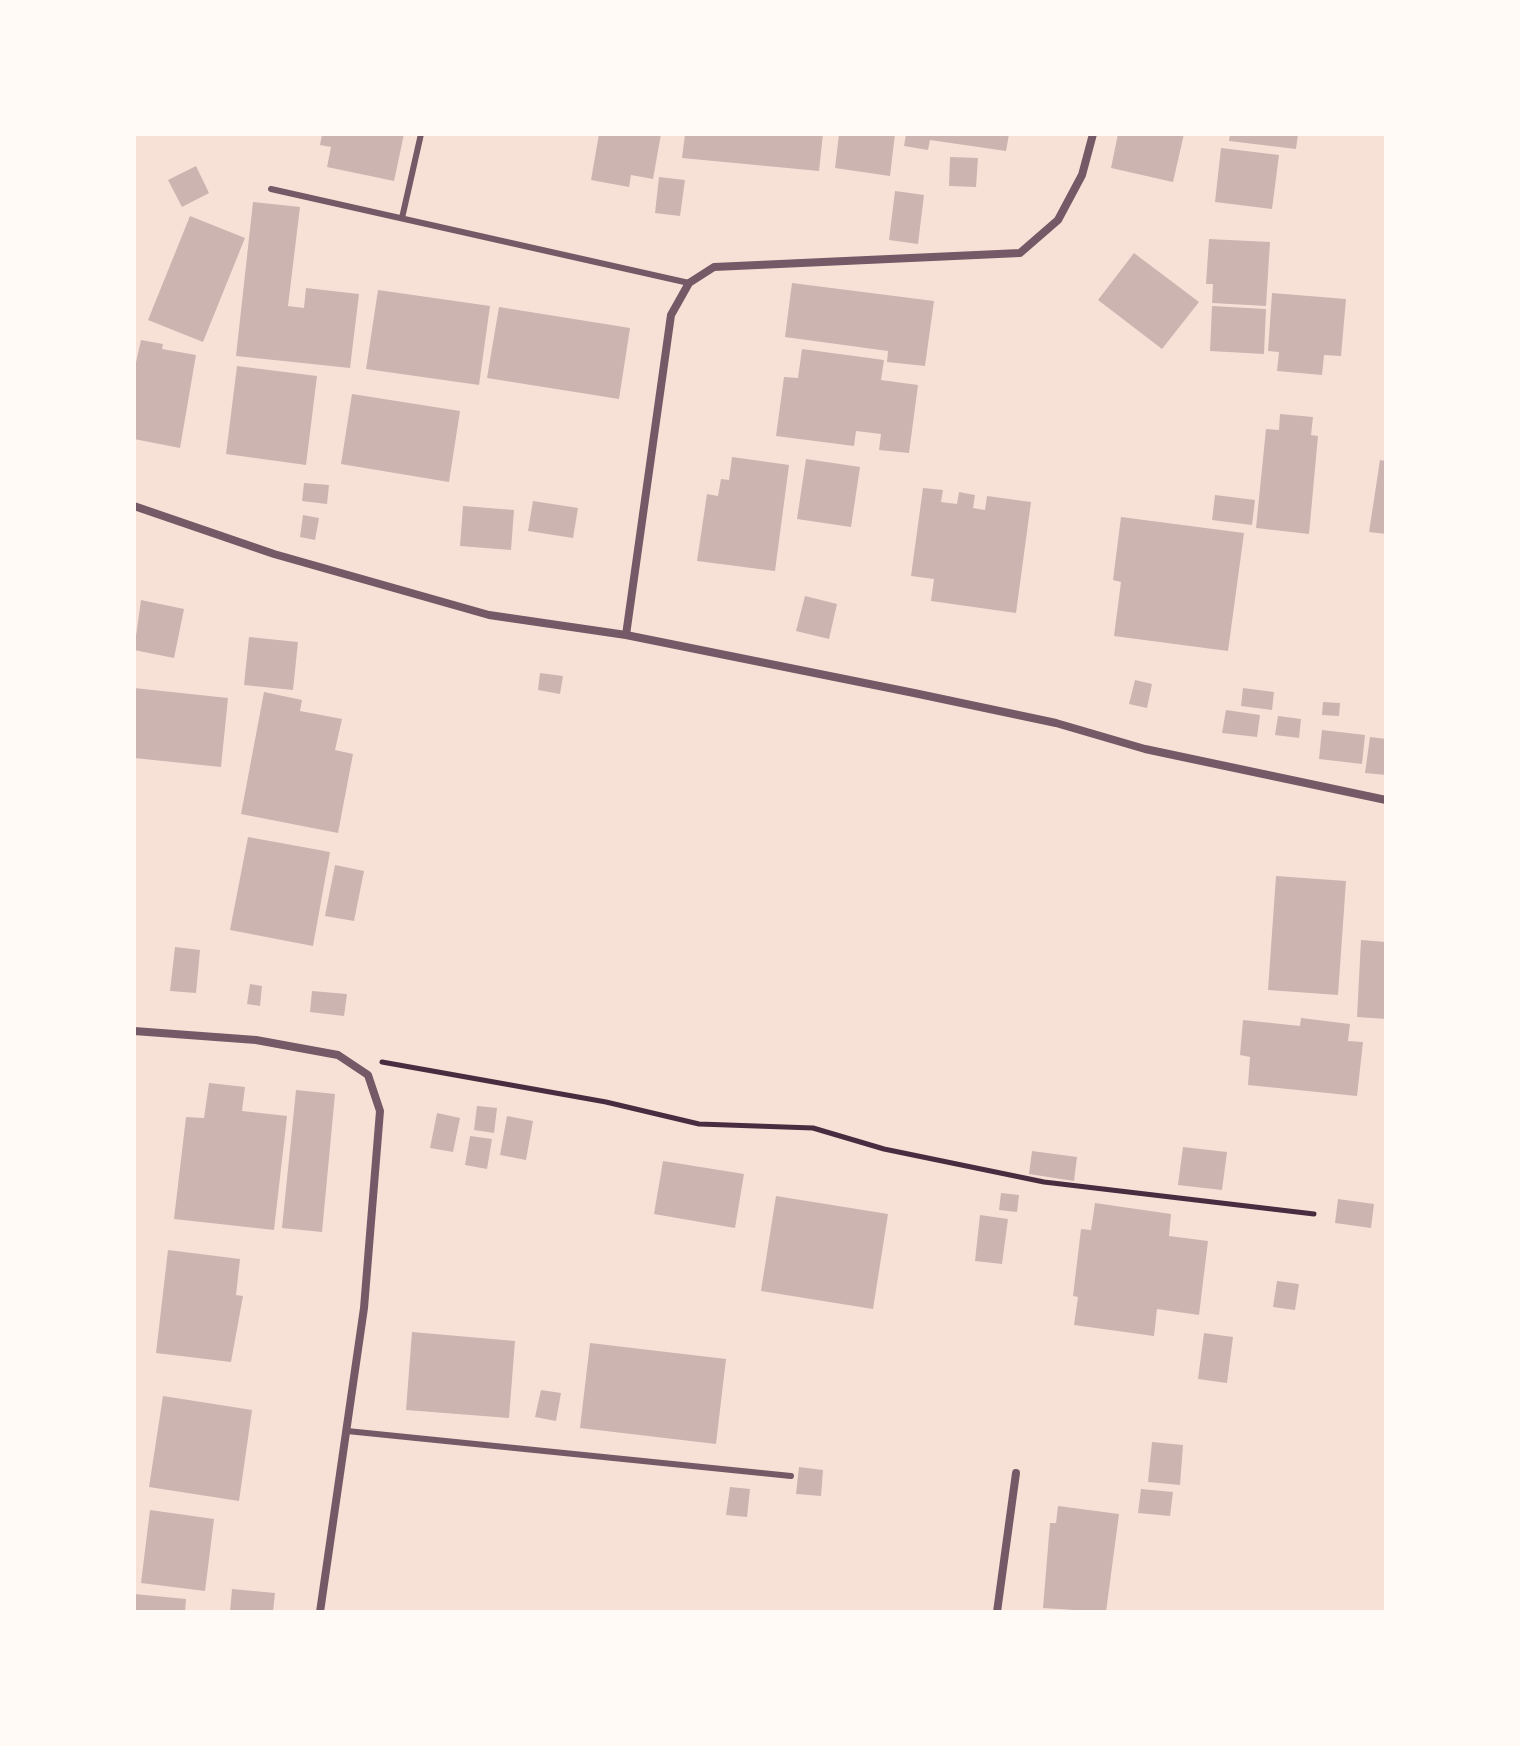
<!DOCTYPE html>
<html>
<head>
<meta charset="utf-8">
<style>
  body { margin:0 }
  #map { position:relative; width:1520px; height:1746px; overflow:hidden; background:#f7e1d7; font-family:"Varela Round",sans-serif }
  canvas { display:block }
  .frame { position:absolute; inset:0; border:136px solid #fffaf5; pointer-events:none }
</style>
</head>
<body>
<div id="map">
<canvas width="1520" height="1746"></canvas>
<div class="frame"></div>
</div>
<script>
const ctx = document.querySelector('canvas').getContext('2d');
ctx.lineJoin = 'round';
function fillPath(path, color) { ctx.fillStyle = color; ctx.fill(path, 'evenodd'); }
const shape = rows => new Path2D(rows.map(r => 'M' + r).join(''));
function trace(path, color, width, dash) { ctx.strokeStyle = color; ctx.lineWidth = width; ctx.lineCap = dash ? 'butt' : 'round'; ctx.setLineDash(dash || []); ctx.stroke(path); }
fillPath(shape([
  [322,134,404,134,394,181,327,167,331,147,320,145],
  [599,134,661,134,653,179,631,175,629,187,591,180],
  [685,134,823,134,819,171,682,158],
  [839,134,895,134,890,176,835,168],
  [906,134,1009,134,1006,151,930,140,928,150,904,146],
  [1118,134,1184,134,1173,182,1111,168],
  [1230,134,1298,134,1296,149,1229,141],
  [1221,148,1279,155,1272,209,1215,202],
  [950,157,978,158,976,187,949,186],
  [196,166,209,193,182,207,168,180],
  [659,177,685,180,680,216,655,213],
  [895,191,924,195,918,244,889,240],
  [253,202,300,207,288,306,304,308,306,288,359,294,350,368,236,356],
  [190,216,245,238,203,342,148,320],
  [1209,239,1270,242,1266,306,1212,303,1213,284,1206,284],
  [1134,253,1199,302,1162,349,1098,300],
  [792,283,934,301,925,366,887,362,888,351,785,337],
  [378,290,490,306,479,385,366,369],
  [1272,293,1346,299,1341,356,1324,355,1322,375,1277,371,1279,352,1268,351],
  [1212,306,1266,309,1264,354,1210,351],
  [499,307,630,328,619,399,487,378],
  [141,340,163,344,162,349,196,355,180,448,134,439,134,371],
  [802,349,884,360,881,380,918,385,909,453,879,450,881,434,856,431,854,446,776,436,784,377,798,378],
  [237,366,317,376,306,465,226,454],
  [352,394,460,411,449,482,341,464],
  [1280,414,1313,417,1311,435,1318,436,1309,534,1256,528,1266,429,1279,430],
  [732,457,789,465,775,571,697,561,707,494,718,496,721,479,729,480],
  [806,459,860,467,851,527,797,519],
  [1380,460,1386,461,1386,534,1369,532],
  [304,483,329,485,327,504,302,501],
  [923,488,943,490,941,502,957,504,959,492,975,495,973,508,985,510,987,496,1031,502,1016,613,931,601,934,579,911,576],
  [1215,495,1255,500,1252,525,1212,520],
  [533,501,578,508,573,538,528,531],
  [463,506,514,510,511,550,460,546],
  [303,515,319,518,315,540,300,537],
  [1121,517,1244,533,1228,651,1114,636,1121,582,1113,580],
  [805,596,837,604,829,639,796,631],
  [141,600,184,609,174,658,134,650],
  [249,637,298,642,293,690,244,685],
  [540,673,563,676,560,694,538,690],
  [1135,680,1152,684,1147,708,1129,704],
  [134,688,228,698,221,767,134,758],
  [1243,688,1274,692,1272,710,1241,706],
  [264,692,302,700,300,711,342,719,335,750,353,754,338,833,241,814],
  [1323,702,1340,703,1339,716,1322,715],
  [1226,710,1260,715,1257,737,1222,733],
  [1278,716,1301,719,1299,738,1275,735],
  [1322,730,1365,735,1362,764,1319,759],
  [1370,737,1386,739,1386,775,1365,773],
  [248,837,330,852,313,946,230,930],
  [335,865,364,871,354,921,325,916],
  [1276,876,1346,881,1338,995,1268,990],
  [1361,940,1386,942,1386,1019,1357,1017],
  [175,947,200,950,196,993,170,991],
  [250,984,262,986,260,1006,247,1004],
  [312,991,347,994,344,1016,310,1012],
  [1301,1018,1350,1024,1348,1041,1363,1042,1357,1096,1248,1085,1250,1057,1240,1055,1243,1020,1300,1026],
  [209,1083,245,1087,242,1111,287,1116,274,1230,174,1219,186,1117,204,1118],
  [296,1090,335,1094,322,1232,282,1228],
  [477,1106,497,1108,494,1133,474,1130],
  [437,1113,460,1118,453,1152,430,1148],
  [507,1116,533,1121,526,1160,500,1155],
  [470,1136,492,1139,487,1169,465,1165],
  [1183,1147,1227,1152,1222,1190,1178,1185],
  [1032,1151,1077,1157,1074,1181,1029,1174],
  [663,1161,744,1174,735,1228,654,1214],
  [1001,1193,1019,1195,1017,1212,999,1210],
  [776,1196,888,1214,873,1309,761,1291],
  [1338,1199,1374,1204,1371,1228,1335,1223],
  [1095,1203,1171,1214,1169,1236,1208,1241,1199,1315,1157,1309,1154,1336,1074,1325,1078,1297,1073,1296,1081,1229,1091,1230],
  [980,1215,1008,1219,1002,1264,975,1261],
  [168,1250,240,1259,236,1295,243,1296,231,1362,156,1353],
  [1277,1281,1299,1284,1295,1310,1273,1307],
  [412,1332,515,1341,509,1418,406,1410],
  [1204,1333,1233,1337,1227,1383,1198,1379],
  [590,1343,726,1359,716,1444,580,1428],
  [541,1390,561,1393,556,1421,535,1417],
  [163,1396,252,1410,239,1501,149,1487],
  [1152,1442,1183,1445,1180,1485,1148,1482],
  [799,1467,823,1470,821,1496,796,1494],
  [730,1487,750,1489,747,1517,726,1515],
  [1141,1489,1173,1492,1170,1516,1138,1513],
  [1058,1506,1119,1514,1106,1612,1043,1608,1050,1523,1056,1523],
  [150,1510,214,1519,205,1591,141,1583],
  [232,1589,275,1593,273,1612,230,1612],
  [134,1594,186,1599,185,1612,134,1612]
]), '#ccb4b1');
trace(shape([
  [382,1062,606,1102,699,1124,813,1128,884,1149,1044,1182,1314,1214]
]), '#4a2c40', 5);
trace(shape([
  [271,189,689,283],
  [402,218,421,134],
  [347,1431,791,1476]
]), '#755966', 6);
trace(shape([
  [134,506,274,554,489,615,626,635,914,693,1056,723,1145,749,1386,800],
  [626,635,671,315,689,283,714,267,1020,253,1058,220,1082,175,1093,134],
  [134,1031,256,1040,338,1055,368,1075,380,1111,364,1308,320,1612],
  [997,1612,1016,1473]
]), '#755966', 8);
</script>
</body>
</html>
